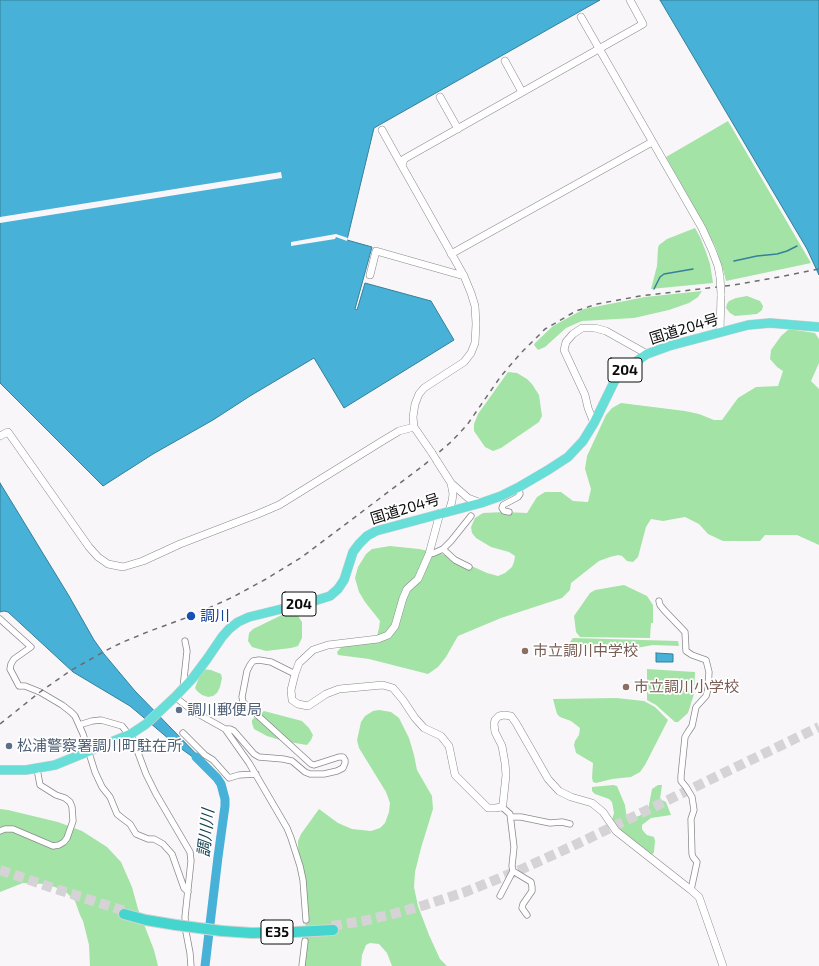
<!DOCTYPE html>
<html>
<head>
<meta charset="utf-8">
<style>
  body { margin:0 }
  canvas { display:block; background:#f8f6f9 }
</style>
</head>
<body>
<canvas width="819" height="966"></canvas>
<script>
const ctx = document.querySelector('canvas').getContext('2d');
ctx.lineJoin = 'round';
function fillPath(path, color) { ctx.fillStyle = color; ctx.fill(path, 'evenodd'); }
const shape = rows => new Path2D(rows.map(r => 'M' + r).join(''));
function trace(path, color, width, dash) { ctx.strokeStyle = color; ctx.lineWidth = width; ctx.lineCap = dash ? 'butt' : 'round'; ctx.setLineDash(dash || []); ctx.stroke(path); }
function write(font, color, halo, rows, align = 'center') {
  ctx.font = font + ' "Exo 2","Noto Sans JP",sans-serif'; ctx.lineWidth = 3.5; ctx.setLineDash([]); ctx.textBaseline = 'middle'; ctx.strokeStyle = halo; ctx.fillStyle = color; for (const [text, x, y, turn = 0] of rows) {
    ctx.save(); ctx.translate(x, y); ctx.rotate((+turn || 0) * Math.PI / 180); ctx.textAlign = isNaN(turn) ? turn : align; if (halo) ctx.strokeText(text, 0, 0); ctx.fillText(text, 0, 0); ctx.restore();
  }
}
fillPath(shape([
  [728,121,811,263,726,281,724,273,716,248,704,225,666,157],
  [695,228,700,237,706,252,710,264,713,283,651,289,657,266,658,248,659,245,667,239],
  [702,291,698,297,689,303,669,310,634,318,582,321,566,328,545,347,538,350,534,345,535,343,553,326,584,309,645,297],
  [747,296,760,301,763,306,762,310,757,314,735,316,730,313,726,308,727,304,729,301,736,298],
  [789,329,815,333,819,339,819,363,811,381,819,389,819,545,797,535,765,535,760,541,723,541,708,534,699,524,685,517,663,521,651,519,646,527,638,557,633,562,627,561,622,556,618,555,610,557,599,561,571,583,570,590,562,598,501,618,458,636,446,657,438,667,428,674,369,659,338,655,337,652,348,640,358,638,368,639,377,636,379,628,380,621,365,602,359,592,355,578,358,567,366,554,372,549,390,546,419,549,439,553,456,559,487,573,498,576,505,573,512,567,514,562,515,556,509,552,491,547,476,538,472,533,471,527,475,518,483,513,505,512,527,513,537,497,545,492,561,492,573,501,588,502,591,489,585,469,587,456,606,415,612,408,621,403,685,411,699,414,714,420,722,420,738,398,756,387,778,386,783,371,777,367,770,359,771,350,781,336],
  [508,372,517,373,527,379,532,384,539,395,542,416,539,422,501,448,493,451,485,447,474,431,474,424,478,414],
  [624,585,647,596,653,605,653,623,651,623,650,638,580,637,576,632,574,616,590,593,595,590],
  [288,612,293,613,298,616,302,622,302,638,298,646,291,648,266,651,252,647,248,641,249,633,253,629],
  [573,638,678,641,679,646,653,645,631,649,575,649,564,655,570,642],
  [202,669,211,670,221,674,222,678,220,687,217,693,213,696,208,697,202,695,197,691,195,688],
  [647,669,695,672,694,694,688,713,678,722,675,722,656,705,647,700],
  [616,698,644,701,655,707,668,720,645,765,640,772,631,777,612,779,596,783,593,782,592,778,593,763,576,753,574,745,575,741,579,735,580,728,571,721,560,717,557,714,553,699],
  [379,710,391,712,399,718,409,738,414,755,417,770,432,796,433,809,421,848,415,872,414,887,418,906,429,935,440,959,447,966,392,966,387,953,379,944,370,943,366,945,362,955,361,966,301,966,305,938,306,913,299,871,298,841,301,834,319,809,338,823,352,829,371,831,380,828,385,823,389,812,390,803,386,792,359,748,357,740,361,722,365,716,373,711],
  [264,711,302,721,309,728,313,735,311,740,307,745,283,741,267,736,254,729,252,723,252,720,255,717],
  [613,785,617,786,625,805,626,813,627,816,631,818,639,816,648,810,652,789,658,785,662,785,660,799,666,802,671,815,651,818,642,825,642,829,644,832,647,835,654,837,655,841,654,852,652,855,624,839,612,820,614,813,612,802,609,799,595,794,592,791,592,787],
  [0,809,8,810,58,822,82,831,107,847,121,862,132,887,138,909,154,950,158,966,90,966,89,945,83,921,80,915,75,901,64,890,45,884,23,883,0,892]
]), '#a4e3a6');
const water = shape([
  [0,0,600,0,374,128,347,240,372,247,355,309,357,310,365,283,431,301,454,340,344,408,314,358,250,396,213,420,153,454,103,486,0,383,0,0],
  [660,0,819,0,819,275,807,249,660,0],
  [0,483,69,596,94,640,104,654,135,691,206,764,204,765,176,745,130,706,73,672,8,612,4,611,0,612,0,483],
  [656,653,673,654,673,662,656,662,656,653]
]);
fillPath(water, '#47b1d7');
trace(water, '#35809a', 1);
fillPath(shape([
  [281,172,282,178,0,223,0,217],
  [336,234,348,238,347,241,336,237,335,239,291,246,291,242]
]), '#f8f6f9');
trace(shape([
  [734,261,757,256,777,254,787,251,797,246],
  [654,289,660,277,664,274,693,269]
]), '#35809a', 1.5);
trace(shape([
  [196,757,217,778,221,784,225,799,225,806,218,857,205,966]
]), '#47b1d7', 9);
trace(shape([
  [305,941,306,920]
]), '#d5d3d6', 5.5, [5.5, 3]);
trace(shape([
  [0,870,59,890,125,911],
  [332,926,363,921,393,914,425,905,465,892,520,870,577,844,819,727]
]), '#d5d3d6', 10, [10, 5]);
const minor = shape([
  [509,512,504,511,502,508,503,505,518,497,520,494,519,487],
  [443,549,455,560,469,567],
  [429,554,434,553,443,549,451,541,471,516],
  [659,601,660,605,664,610,685,632,686,651,692,655,706,660,709,672,708,689,706,696,696,707,692,726,688,732,685,737,681,776,681,781,686,787,692,797,694,810,691,819,692,854,693,857,697,862,691,890],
  [0,619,31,647,14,659,11,664,10,669,19,686,25,686,40,692,62,705,71,712,75,716,83,734,95,772,102,787,110,797,117,814,122,818,130,824,136,834,148,839,154,839,163,844,172,854,184,888,188,892],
  [183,688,187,651,185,641],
  [175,697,193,711,225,729,230,729,234,731,254,754,259,757,283,759,292,761,305,772,310,774,324,774,337,771,343,768,345,763,345,760,343,757,339,757,314,765,311,764,243,702,242,697,247,671,250,665,253,661,259,660,271,662,295,674],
  [79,725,92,721,101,720,122,726,129,735],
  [225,729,249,763,287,828,291,838,300,866,303,880,306,920],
  [183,733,205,755,213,760,229,778,239,775,256,774],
  [131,734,146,774,156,794,190,852,191,861,185,917,186,932,190,953,191,966],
  [502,807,510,814,514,847,512,866,513,871,531,882,532,887,532,891,523,904,522,908,527,915],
  [511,817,521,817,550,823,562,822,570,824],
  [0,831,5,829,13,829,53,846,59,845,64,842,67,838,73,821,72,807,70,802,65,798,56,795,40,785,37,769],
  [500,896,513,871],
  [302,966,305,941]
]);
const tertiary = shape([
  [581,17,702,228,712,250,718,266,720,277],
  [505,61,522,92],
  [440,97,458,129],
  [382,130,402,166],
  [451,254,652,142],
  [370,275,376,251,464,276],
  [720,332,721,294],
  [594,423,588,408,585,395,564,350,566,342,573,334,582,328,595,328,606,331,647,354],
  [0,436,8,432,89,547,98,557,108,564,123,567,143,561,180,544,258,514,279,505,384,440,399,431,414,427],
  [432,453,414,427,413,417,415,404,419,394,424,388,464,362,471,353,475,343,476,324,475,306,471,293,464,276,402,166,404,159,643,24,630,0],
  [437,461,451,483,453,494,452,501,449,511],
  [451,483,468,498,481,503],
  [440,513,429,554,422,570,418,579,407,589,403,598,395,626,388,635,378,639,328,645,313,650,299,663,295,674,291,690,292,700,298,704,308,706,326,694,339,689,383,685,393,688,403,700,415,718,424,728,441,736,449,746,455,775,488,808,495,808,502,807,503,803,506,775,505,763,502,746,495,732,494,724,495,720,499,716,504,715,511,716,516,723,548,779,559,791,571,797,592,803,603,812,616,831,691,890,699,897,723,966]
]);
const trunk = shape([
  [0,770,26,770,55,765,131,734,146,724,175,697,192,679,207,659,222,637,229,629,238,622,249,617,314,601,330,596,338,589,344,580,353,552,359,544,367,536,376,531,481,503,501,496,519,487,548,470,568,457,583,441,594,423,616,378,631,365,647,354,669,346,748,325,770,323,819,327]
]);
const motorway = shape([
  [124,914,146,920,176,925],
  [222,931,252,933,295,932,333,930]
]);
trace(minor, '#8b898c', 7);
trace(tertiary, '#8b898c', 8);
trace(trunk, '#d3d3d3', 10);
trace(motorway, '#d3d3d3', 12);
trace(minor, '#fff', 5.5);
trace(tertiary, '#fff', 7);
trace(trunk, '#68ded8', 9);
trace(motorway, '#43d5ce', 10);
trace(shape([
  [0,724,40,692,70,671,105,651,123,642,150,631,191,616,233,597,266,579,302,557,424,465,451,442,467,425,501,376,521,353,545,329,576,311,597,304,640,296,734,285,779,277,819,269]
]), '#6d6d6e', 1.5, [5, 5]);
const tertiaryBridge = shape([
  [720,277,721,294],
  [432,453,437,461]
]);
const motorwayBridge = shape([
  [176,925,222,931]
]);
trace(tertiaryBridge, '#8b898c', 8, []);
trace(motorwayBridge, '#d3d3d3', 12, []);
trace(tertiaryBridge, '#fff', 7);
trace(motorwayBridge, '#43d5ce', 10);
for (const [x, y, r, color] of [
  [191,616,5,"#1a4fb4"],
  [525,651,4,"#8d6e63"],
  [626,687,4,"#8d6e63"],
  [179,710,4,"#5c6f8a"],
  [9,746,4,"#5c6f8a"]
]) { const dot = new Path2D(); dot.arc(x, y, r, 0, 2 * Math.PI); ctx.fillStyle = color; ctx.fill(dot); trace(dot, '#fff', 1.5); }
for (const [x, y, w] of [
  [625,370,34],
  [299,604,34],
  [277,932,32]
]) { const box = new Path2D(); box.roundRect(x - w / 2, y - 12, w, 24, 3); ctx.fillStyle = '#fff'; ctx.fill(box); trace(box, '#0c0c0d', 1); }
write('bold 14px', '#0c0c0d', null, [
  ["204",625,370],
  ["204",299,604],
  ["E35",277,932]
]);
write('15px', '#0c0c0d', '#fff', [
  ["国道204号",684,329,-17],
  ["国道204号",405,509,-17]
]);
write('15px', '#164399', '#fff', [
  ["調川",200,616]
], 'left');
write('15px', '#785e54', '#fff', [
  ["市立調川中学校",533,651],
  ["市立調川小学校",634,687]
], 'left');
write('15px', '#4e5e75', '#fff', [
  ["調川郵便局",187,710],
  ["松浦警察署調川町駐在所",17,746]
], 'left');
write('italic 16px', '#134151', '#fff', [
  ["調川川",206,833,-84]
]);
</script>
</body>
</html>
